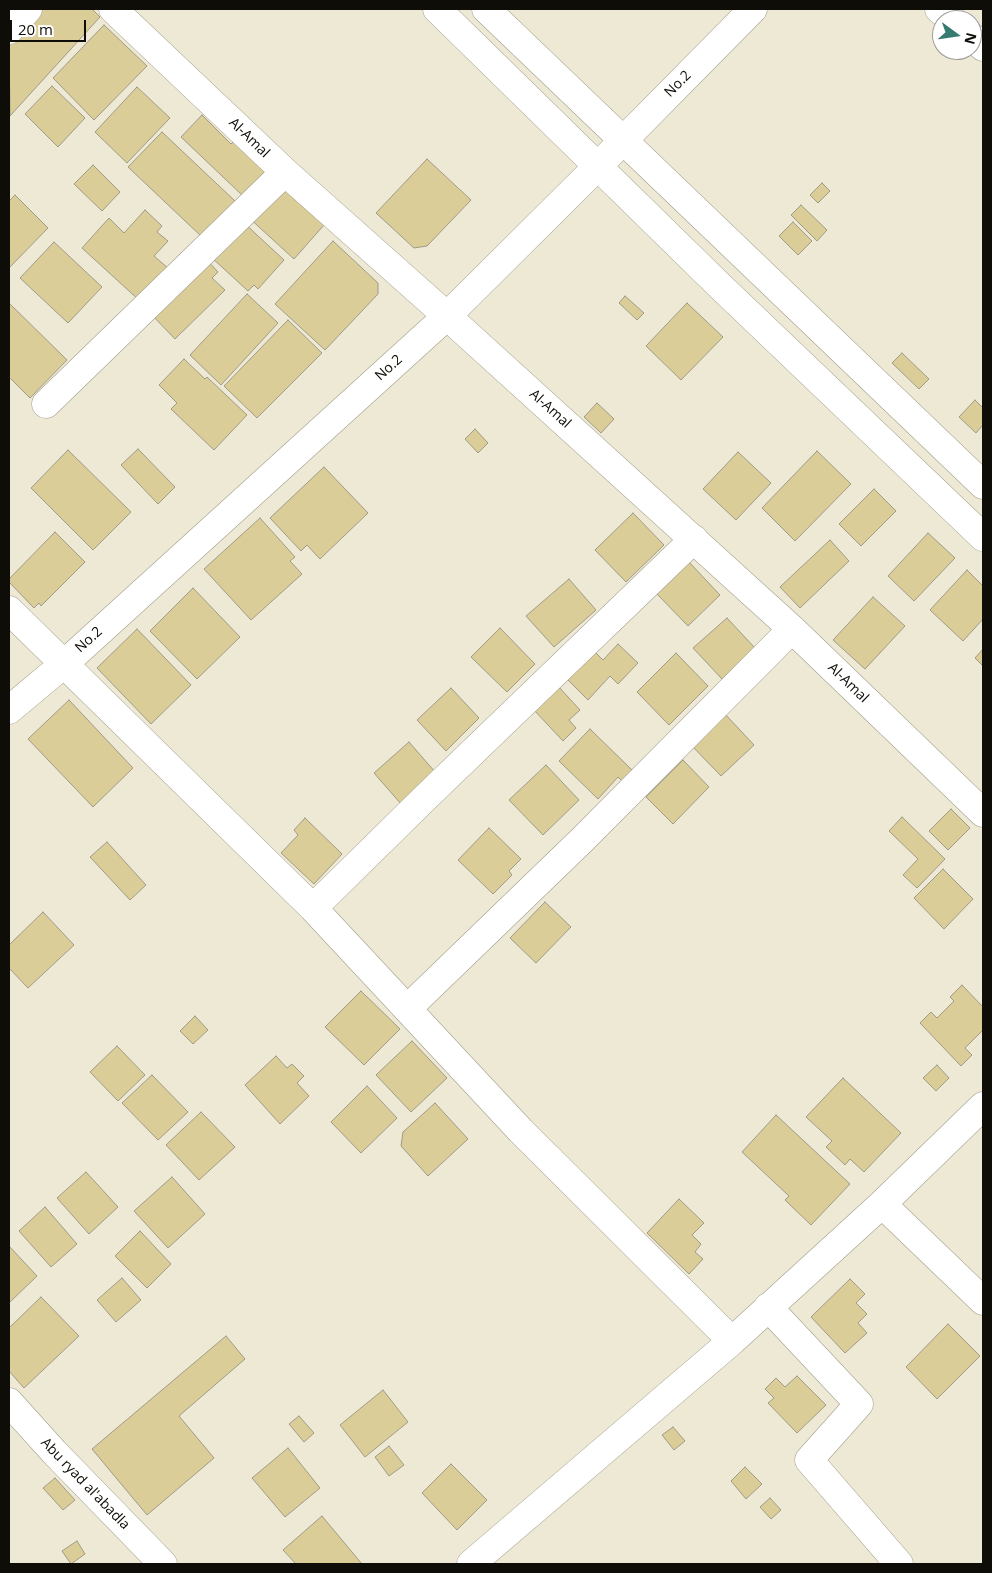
<!DOCTYPE html>
<html>
<head>
<meta charset="utf-8">
<style>
  body { margin:0 }
  #map { position:relative; width:992px; height:1573px; overflow:hidden; background:#eee9d5; font-family:"Open Sans",sans-serif }
  canvas { display:block }
  .frame { position:absolute; inset:0; border:10px solid #0f0d07; pointer-events:none }
  .north { position:absolute; left:932px; top:10px; width:50px; height:50px; box-sizing:border-box; background:#fff; border:1px solid #9f9e9c; border-radius:50%; rotate:104deg; font-size:14px; font-weight:700; line-height:20px; text-align:center; color:#0f0d07 }
  .north::after { content:''; display:block; margin:auto; width:18px; height:22px; background:#367b70; clip-path:polygon(50% 0,100% 100%,50% 72%,0 100%) }
  .scale { position:absolute; left:10px; top:20px; width:76px; height:22px; box-sizing:border-box; border:2px solid #0f0d07; border-top:0; padding-left:6px; font-size:15px; line-height:18px; white-space:nowrap; color:#0f0d07; -webkit-text-stroke:4px #fff; paint-order:stroke }
</style>
</head>
<body>
<div id="map">
<canvas width="992" height="1573"></canvas>
<div class="frame"></div>
<div class="north">N</div>
<div class="scale">20 m</div>
</div>
<script>
const ctx = document.querySelector('canvas').getContext('2d');
ctx.lineJoin = 'round';
function fillPath(path, color) { ctx.fillStyle = color; ctx.fill(path, 'evenodd'); }
const shape = rows => new Path2D(rows.map(r => 'M' + r).join(''));
function trace(path, color, width, dash) { ctx.strokeStyle = color; ctx.lineWidth = width; ctx.lineCap = dash ? 'butt' : 'round'; ctx.setLineDash(dash || []); ctx.stroke(path); }
function write(font, color, halo, rows, align = 'center') {
  ctx.font = font + ' "Open Sans",sans-serif'; ctx.lineWidth = 4; ctx.setLineDash([]); ctx.textBaseline = 'middle'; ctx.strokeStyle = halo; ctx.fillStyle = color; for (const [text, x, y, turn = 0] of rows) {
    ctx.save(); ctx.translate(x, y); ctx.rotate((+turn || 0) * Math.PI / 180); ctx.textAlign = isNaN(turn) ? turn : align; if (halo) ctx.strokeText(text, 0, 0); ctx.fillText(text, 0, 0); ctx.restore();
  }
}
const building = shape([
  [36,9,92,9,100,17,10,116,9,39,36,9],
  [104,25,147,66,94,120,53,78,104,25],
  [52,86,85,118,58,147,25,114,52,86],
  [137,87,170,118,127,163,95,132,137,87],
  [202,115,231,144,238,137,271,168,243,196,181,137,202,115],
  [162,132,235,201,202,237,128,167,162,132],
  [427,159,471,200,427,246,414,248,376,213,427,159],
  [93,165,120,192,102,211,74,184,93,165],
  [277,183,324,225,294,259,247,216,277,183],
  [822,183,830,191,818,203,810,195,822,183],
  [15,195,48,228,9,268,9,201,15,195],
  [801,205,827,230,817,241,791,215,801,205],
  [145,210,162,226,157,232,168,241,154,256,169,269,140,301,82,248,109,218,124,233,145,210],
  [243,222,284,260,258,289,254,285,248,291,211,257,243,222],
  [793,222,812,241,798,255,779,236,793,222],
  [333,241,378,283,378,294,325,350,275,304,333,241],
  [54,242,102,287,68,323,20,278,54,242],
  [204,257,218,272,212,278,225,290,175,339,149,312,204,257],
  [247,294,278,323,221,385,190,355,247,294],
  [625,296,644,313,637,320,619,303,625,296],
  [9,303,67,360,30,398,9,377,9,303],
  [687,303,723,337,681,380,646,346,687,303],
  [288,320,322,353,257,418,224,386,288,320],
  [902,353,929,379,919,389,892,363,902,353],
  [184,359,205,379,207,377,247,415,214,450,171,409,177,403,159,385,184,359],
  [975,400,983,408,983,425,976,433,959,417,975,400],
  [597,403,614,419,601,433,584,417,597,403],
  [475,429,488,443,478,453,465,439,475,429],
  [138,449,175,487,158,504,121,465,138,449],
  [68,450,131,512,93,550,31,488,68,450],
  [817,451,851,484,795,541,762,508,817,451],
  [738,452,771,483,736,520,703,489,738,452],
  [324,467,368,513,320,559,307,545,301,551,270,518,324,467],
  [874,489,896,511,861,546,839,524,874,489],
  [633,513,664,545,626,582,595,550,633,513],
  [260,518,295,557,290,561,302,574,251,620,204,569,260,518],
  [55,532,85,562,41,606,39,603,34,608,9,582,9,579,55,532],
  [928,533,955,558,914,601,888,576,928,533],
  [830,540,849,561,800,608,780,587,830,540],
  [689,562,720,595,688,626,657,594,689,562],
  [967,570,983,586,983,619,963,641,930,610,967,570],
  [569,579,596,610,554,647,526,616,569,579],
  [193,588,240,637,197,679,150,631,193,588],
  [873,597,905,626,865,669,833,640,873,597],
  [727,618,755,648,722,679,693,648,727,618],
  [500,628,535,664,507,692,471,657,500,628],
  [137,629,191,685,151,724,97,668,137,629],
  [618,644,638,663,618,684,610,676,588,700,566,678,593,650,603,660,618,644],
  [983,649,983,666,975,658,983,649],
  [676,653,708,686,669,725,637,692,676,653],
  [557,685,580,710,569,720,576,728,563,741,533,709,557,685],
  [451,688,479,718,446,751,417,720,451,688],
  [69,700,133,768,93,807,28,739,69,700],
  [725,714,754,745,721,776,692,746,725,714],
  [590,729,632,770,622,781,618,777,598,799,559,761,590,729],
  [409,742,436,773,401,804,374,773,409,742],
  [683,760,709,787,673,824,646,797,683,760],
  [546,765,579,800,543,835,509,800,546,765],
  [951,809,970,828,948,850,929,831,951,809],
  [902,817,945,859,917,888,903,875,918,859,889,831,902,817],
  [305,818,342,854,314,884,281,853,298,835,294,830,305,818],
  [489,828,521,859,509,871,512,875,493,894,458,860,489,828],
  [107,842,146,885,130,900,90,857,107,842],
  [943,869,973,899,944,929,914,898,943,869],
  [545,902,571,927,536,963,510,938,545,902],
  [43,912,74,945,28,988,9,968,9,945,43,912],
  [962,985,983,1007,983,1030,965,1048,972,1055,961,1066,920,1023,931,1012,937,1018,954,1001,950,997,962,985],
  [361,991,400,1029,364,1065,325,1027,361,991],
  [195,1016,208,1030,193,1044,180,1031,195,1016],
  [412,1041,447,1078,411,1112,376,1075,412,1041],
  [117,1046,145,1075,118,1101,90,1072,117,1046],
  [276,1056,287,1068,292,1064,304,1076,297,1083,309,1096,280,1124,245,1085,276,1056],
  [937,1065,949,1078,936,1091,923,1078,937,1065],
  [152,1075,188,1112,158,1140,122,1103,152,1075],
  [843,1078,901,1133,864,1172,850,1159,845,1165,826,1147,832,1141,806,1117,843,1078],
  [367,1086,397,1118,361,1153,331,1122,367,1086],
  [435,1103,468,1139,428,1176,401,1146,403,1132,435,1103],
  [201,1112,235,1147,199,1180,166,1145,201,1112],
  [776,1115,850,1184,811,1225,785,1200,789,1196,742,1152,776,1115],
  [86,1172,118,1207,89,1234,57,1198,86,1172],
  [172,1177,205,1214,168,1248,134,1211,172,1177],
  [679,1199,704,1223,692,1235,701,1244,695,1252,703,1259,689,1274,647,1233,679,1199],
  [45,1207,77,1244,51,1267,19,1231,45,1207],
  [140,1231,171,1264,147,1288,115,1256,140,1231],
  [9,1246,37,1276,9,1303,9,1246],
  [122,1278,141,1300,116,1322,97,1300,122,1278],
  [850,1279,865,1294,856,1303,867,1314,858,1323,867,1333,845,1353,811,1317,850,1279],
  [41,1297,79,1336,24,1388,9,1371,9,1328,41,1297],
  [948,1324,980,1356,937,1399,906,1367,948,1324],
  [226,1336,245,1359,179,1416,214,1458,147,1515,92,1449,226,1336],
  [797,1376,826,1405,797,1433,768,1403,774,1398,765,1389,776,1378,785,1387,797,1376],
  [383,1390,408,1422,365,1457,340,1425,383,1390],
  [299,1416,314,1433,304,1442,289,1424,299,1416],
  [673,1427,685,1441,674,1450,662,1435,673,1427],
  [389,1446,404,1465,389,1476,375,1457,389,1446],
  [288,1448,320,1488,285,1517,252,1478,288,1448],
  [451,1464,487,1500,457,1530,422,1493,451,1464],
  [745,1467,762,1484,746,1499,731,1481,745,1467],
  [55,1478,75,1500,63,1510,43,1488,55,1478],
  [770,1498,781,1510,771,1519,760,1507,770,1498],
  [322,1516,362,1564,296,1564,283,1550,322,1516],
  [77,1541,85,1554,71,1564,62,1551,77,1541]
]);
fillPath(building, '#dacd98');
trace(building, '#9f9a88', 1);
const minor = shape([
  [113,9,285,172,447,316,792,629,983,813],
  [437,9,721,287,983,537],
  [486,9,983,485],
  [939,9,952,20],
  [9,30,28,9],
  [972,37,983,47],
  [46,404,285,172],
  [9,610,313,908,521,1131,732,1341],
  [9,710,64,664,447,316,598,166,753,9],
  [313,908,426,797,694,539],
  [408,1008,583,839,792,629],
  [882,1204,983,1301],
  [768,1307,859,1404,809,1460,899,1564],
  [9,1402,54,1452,163,1564],
  [471,1564,732,1341,882,1204,983,1106]
]);
trace(minor, '#a19d8a', 29);
trace(minor, '#fff', 28);
write('14px', '#0f0d07', '#fff', [
  ["No.2",678,84,-45],
  ["Al-Amal",249,138,44],
  ["No.2",389,368,-42],
  ["Al-Amal",550,409,42],
  ["No.2",89,640,-42],
  ["Al-Amal",848,683,44],
  ["Abu ryad al'abadla",85,1484,46]
]);
</script>
</body>
</html>
